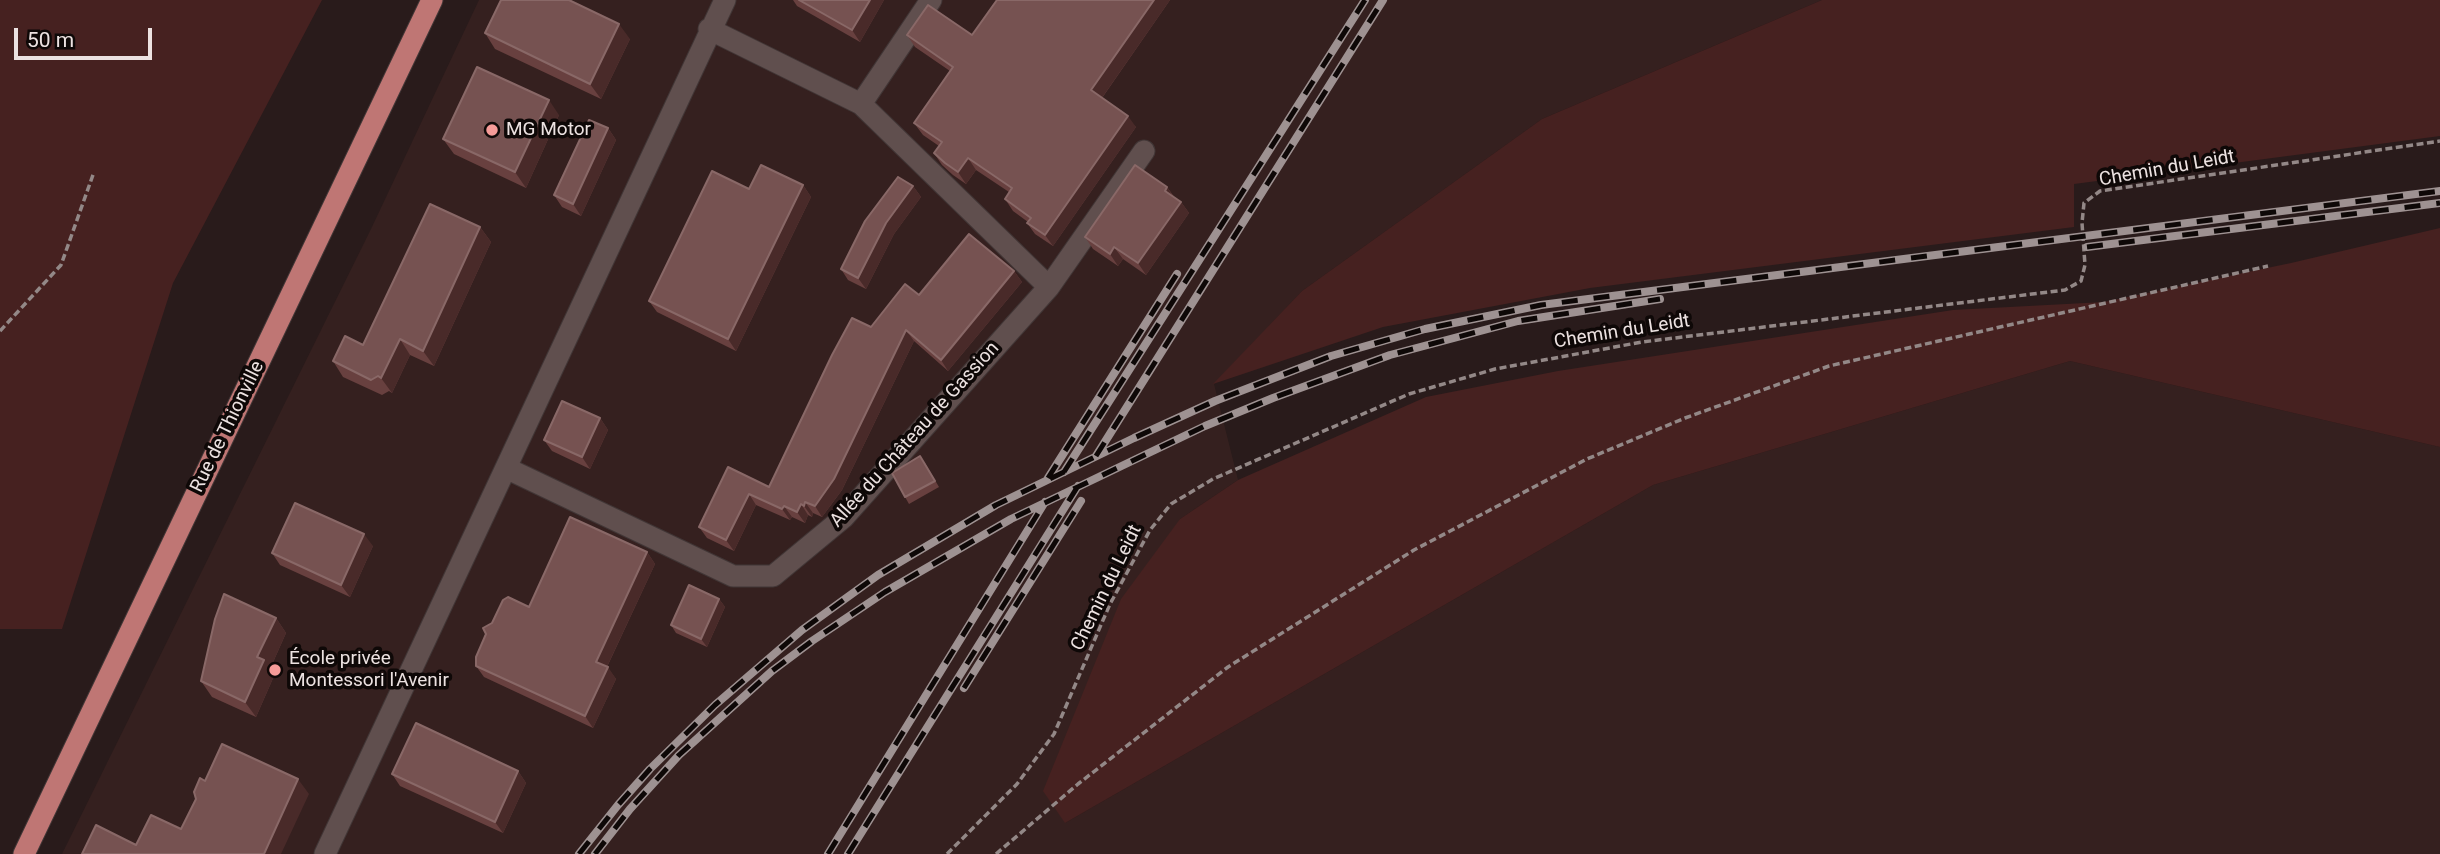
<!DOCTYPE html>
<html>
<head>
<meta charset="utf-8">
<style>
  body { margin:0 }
  #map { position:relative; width:2440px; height:854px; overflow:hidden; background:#291b1b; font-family:Roboto,sans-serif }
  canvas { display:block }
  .scale { position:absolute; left:14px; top:28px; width:138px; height:32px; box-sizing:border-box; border:4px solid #ece2e1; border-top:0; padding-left:9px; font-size:21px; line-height:24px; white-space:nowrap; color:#ece2e1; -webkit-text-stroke:5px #0e0807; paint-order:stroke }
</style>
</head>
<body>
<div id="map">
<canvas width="2440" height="854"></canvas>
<div class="scale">50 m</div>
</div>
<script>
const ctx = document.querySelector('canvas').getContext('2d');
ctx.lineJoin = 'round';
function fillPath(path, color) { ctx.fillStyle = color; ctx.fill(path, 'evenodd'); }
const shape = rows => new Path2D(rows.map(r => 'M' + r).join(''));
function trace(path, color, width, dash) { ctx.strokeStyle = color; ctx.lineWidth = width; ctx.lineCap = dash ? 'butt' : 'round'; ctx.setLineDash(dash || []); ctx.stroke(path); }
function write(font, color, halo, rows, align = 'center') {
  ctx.font = font + ' Roboto,sans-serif'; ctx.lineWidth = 7; ctx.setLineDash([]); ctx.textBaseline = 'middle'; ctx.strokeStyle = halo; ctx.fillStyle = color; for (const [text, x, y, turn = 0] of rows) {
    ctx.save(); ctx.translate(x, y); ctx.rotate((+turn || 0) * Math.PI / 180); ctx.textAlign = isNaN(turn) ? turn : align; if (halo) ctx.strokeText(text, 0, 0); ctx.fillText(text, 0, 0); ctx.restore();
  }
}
fillPath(shape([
  [479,0,1822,0,1542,119,1302,291,1214,384,1238,480,1180,519,1065,823,1653,485,2070,361,2440,447,2440,854,62,854,371,229]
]), '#35201f');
fillPath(shape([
  [0,0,322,0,173,283,62,629,0,629],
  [1822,0,2440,0,2440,136,2074,184,2074,227,1590,288,1383,327,1213,384,1302,291,1542,119],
  [2440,228,2440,447,2070,361,1653,485,1065,823,1043,791,1121,599,1180,519,1238,480,1426,397,1558,371,1953,310,2104,302,2291,263]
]), '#462120');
const minor = shape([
  [709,29,861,104,1049,287,1144,151],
  [861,104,931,0],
  [506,468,733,576,773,576,843,518,1049,287],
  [325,854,725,0]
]);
const major = shape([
  [24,854,432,0]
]);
trace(minor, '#413636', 23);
trace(major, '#413636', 23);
trace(shape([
  [0,331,61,265,94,172],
  [947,854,1017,784,1054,734,1110,604,1150,530,1171,504,1213,479,1409,394,1495,369,1642,342,2065,290,2081,281,2085,265,2082,223,2084,203,2100,191,2440,141],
  [996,854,1078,784,1228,667,1414,550,1587,459,1685,418,1829,366,2268,266]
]), '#938887', 3.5, [7, 3.5]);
trace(minor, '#604f4e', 21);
trace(major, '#bf7674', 21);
const rail = shape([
  [2087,247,2440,203],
  [1096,456,1383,0],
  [1064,472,1365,0],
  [1048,478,1177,274],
  [964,688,1081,501],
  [579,854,618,805,650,769,715,705,802,630,878,575,996,505,1134,438,1215,401,1331,356,1425,329,1541,305,2440,191],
  [595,854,630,809,679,755,772,671,812,641,885,592,1011,519,1205,426,1273,398,1390,355,1518,321,1660,299],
  [828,854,1045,502],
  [848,854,1078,486]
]);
trace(rail, '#9e9292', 8);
trace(rail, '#0e0807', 5, [16]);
fillPath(shape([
  [793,0,884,0,860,42,797,6],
  [997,0,1170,0,1102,98,1136,127,1053,246,1035,234,1027,223,1028,222,1013,211,1005,199,1009,192,976,170,966,184,953,175,942,165,934,153,939,146,923,135,914,123,950,71,915,47,907,35,972,35],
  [485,33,630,39,601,99,495,49],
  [559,115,526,188,454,154,443,139],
  [608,128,616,140,581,216,562,207,554,195],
  [803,185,811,197,736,351,657,312,649,301,749,189],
  [913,186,921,197,894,234,866,289,848,280,841,269],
  [1167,187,1175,198,1181,202,1189,213,1146,275,1123,259,1118,266,1093,249,1085,237],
  [480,227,491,242,434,366,410,355,392,393,389,391,382,395,343,377,333,361,363,345],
  [1014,271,1022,282,948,371,914,341,842,490,822,517,813,513,812,517,808,515,805,523,792,517,790,520,756,505,734,551,707,538,699,527,728,467,769,487,871,327],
  [600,418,608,430,590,469,552,451,544,440],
  [925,463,939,487,909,504,905,497],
  [373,546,350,597,280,565,272,553],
  [647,552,655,564,607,667,616,679,593,728,484,677,476,666,486,634,529,607],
  [719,599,725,607,707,647,676,633,671,625],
  [276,618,286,633,270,669,274,676,256,717,212,697,201,681],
  [518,771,526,783,503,833,400,786,392,774]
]), '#68403f');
fillPath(shape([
  [870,0,884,0,860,42,852,30],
  [1154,0,1170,0,1099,102,1091,90],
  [619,24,630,39,601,99,590,84],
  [549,100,559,115,526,188,515,172],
  [1128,116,1136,127,1053,246,1045,235],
  [608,128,616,140,581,216,573,204],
  [968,158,976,170,966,184,958,172],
  [803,185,811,197,736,351,728,339],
  [913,186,921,197,894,234,866,289,858,278,886,223],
  [1167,187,1175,199,1165,191],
  [1181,202,1189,213,1146,275,1138,263],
  [480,227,491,242,434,366,423,351],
  [1114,247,1123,259,1118,266,1110,254],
  [1014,271,1022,282,948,371,941,360],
  [906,330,914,341,842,490,822,517,815,506],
  [400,339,410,355,392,393,381,378],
  [600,418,608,430,590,469,582,457],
  [749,494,756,505,734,551,726,540],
  [805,502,813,513,812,517,804,506],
  [801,504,808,515,805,523,797,512],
  [784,506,792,517,790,520,782,509],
  [364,534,373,546,350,597,341,585],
  [647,552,655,564,604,673,596,662],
  [719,599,725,607,707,647,701,639],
  [276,618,286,633,270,669,274,676,256,717,245,702,257,657],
  [608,667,616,679,593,728,585,716],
  [518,771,526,783,503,833,495,822],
  [298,779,309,794,281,854,264,854]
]), '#492a29');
const building = shape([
  [501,0,569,0,619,24,590,84,485,33,501,0],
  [799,0,870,0,852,30,799,0],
  [997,0,1154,0,1091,90,1128,116,1045,235,1027,223,1031,218,1005,199,1012,188,968,158,958,172,945,163,934,153,942,142,914,123,953,67,907,35,928,5,972,35,997,0],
  [477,67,549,100,515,172,443,139,477,67],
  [589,120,608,128,573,204,554,195,589,120],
  [761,165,803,185,728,339,649,301,712,171,749,189,761,165],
  [1135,165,1167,187,1165,191,1181,202,1138,263,1114,247,1110,254,1085,237,1135,165],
  [898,177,913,186,886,223,858,278,841,269,865,221,898,177],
  [430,204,480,227,423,351,400,339,381,378,378,376,371,380,333,361,345,336,363,345,430,204],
  [969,234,1014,271,941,360,906,330,834,479,815,506,805,502,804,506,801,504,797,512,784,506,782,509,749,494,726,540,699,527,728,467,769,487,832,355,852,318,871,327,905,284,919,295,969,234],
  [562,401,600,418,582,457,544,440,562,401],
  [920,456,935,481,905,497,892,473,920,456],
  [295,503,364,534,341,585,272,553,295,503],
  [570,517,647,552,596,662,608,667,585,716,476,666,476,657,486,634,483,628,492,623,503,600,508,597,529,607,570,517],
  [689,585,719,599,701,639,671,625,689,585],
  [224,594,276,618,257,657,264,660,245,702,201,681,215,619,224,594],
  [416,723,518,771,495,822,392,774,416,723],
  [222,744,298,779,264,854,82,854,96,825,136,845,151,815,181,829,196,799,194,792,200,778,205,781,222,744]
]);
fillPath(building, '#765251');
trace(building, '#896867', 2);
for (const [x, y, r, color] of [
  [492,130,7,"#f59b98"],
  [275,670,7,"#f59b98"]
]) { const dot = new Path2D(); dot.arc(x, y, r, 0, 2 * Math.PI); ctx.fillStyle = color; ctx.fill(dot); trace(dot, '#0e0807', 2.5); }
write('19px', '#ece2e1', '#0e0807', [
  ["MG Motor",506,130],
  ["École privée",289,659],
  ["Montessori l'Avenir",289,681]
], 'left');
write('19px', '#ece2e1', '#0e0807', [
  ["Chemin du Leidt",2167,169,-10],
  ["Chemin du Leidt",1622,332,-9],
  ["Rue de Thionville",228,427,-64],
  ["Allée du Château de Gassion",915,435,-48],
  ["Chemin du Leidt",1107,588,-64]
]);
</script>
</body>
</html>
